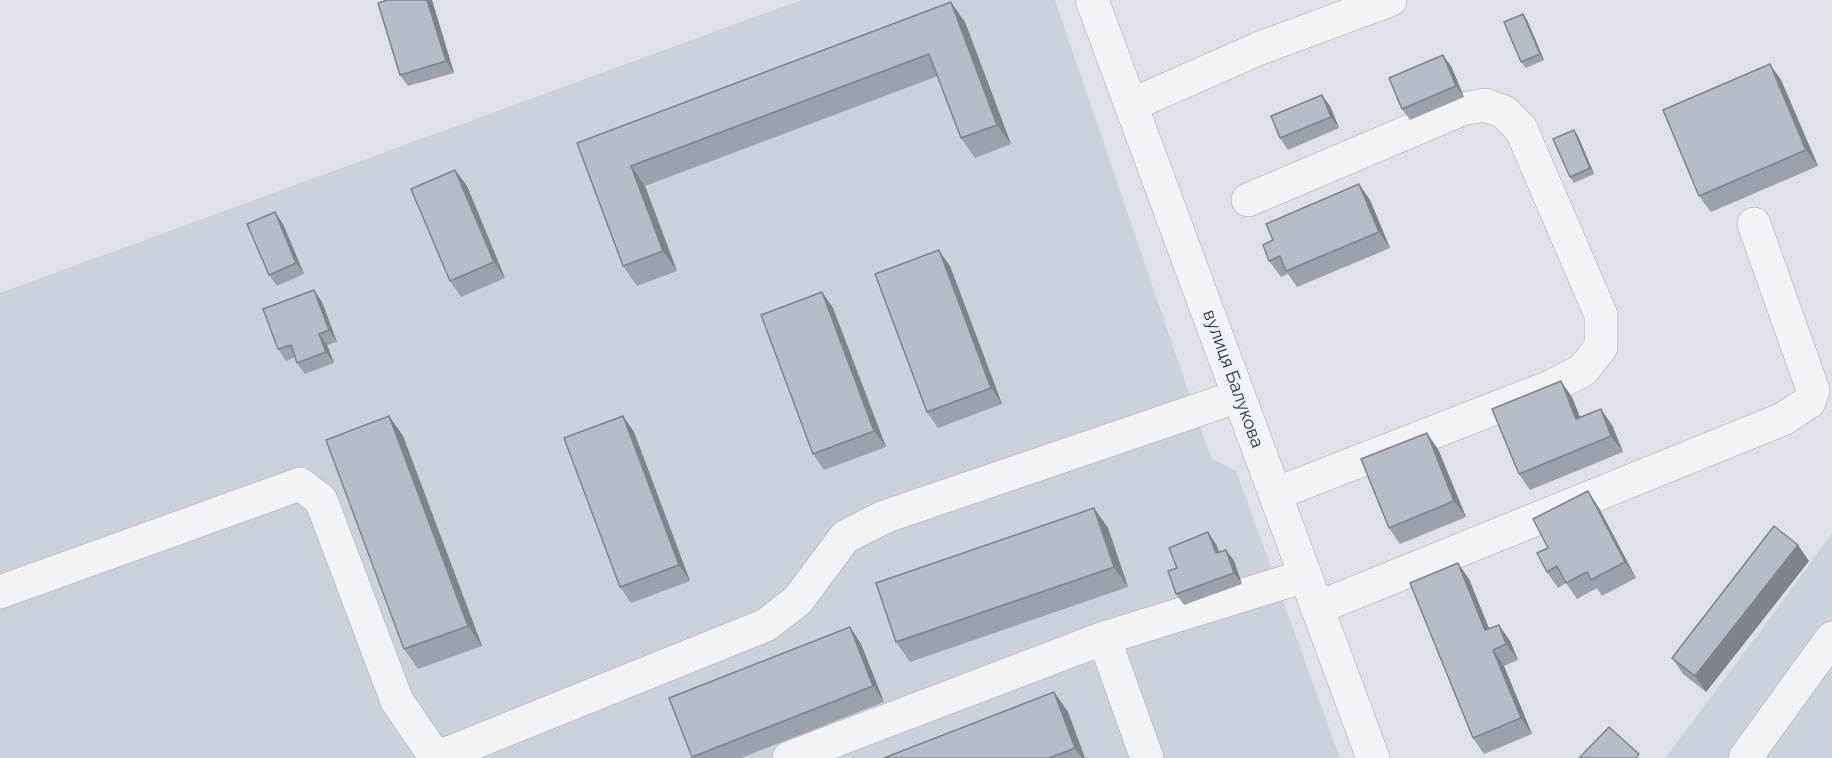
<!DOCTYPE html>
<html>
<head>
<meta charset="utf-8">
<style>
  body { margin:0 }
  canvas { display:block; background:#dee2e8 }
</style>
</head>
<body>
<canvas width="1832" height="758"></canvas>
<script>
const ctx = document.querySelector('canvas').getContext('2d');
ctx.lineJoin = 'round';
function fillPath(path, color) { ctx.fillStyle = color; ctx.fill(path, 'evenodd'); }
const shape = rows => new Path2D(rows.map(r => 'M' + r).join(''));
function trace(path, color, width, dash) { ctx.strokeStyle = color; ctx.lineWidth = width; ctx.lineCap = dash ? 'butt' : 'round'; ctx.setLineDash(dash || []); ctx.stroke(path); }
function write(font, color, halo, rows, align = 'center') {
  ctx.font = font + ' Raleway,sans-serif'; ctx.lineWidth = 5; ctx.setLineDash([]); ctx.textBaseline = 'middle'; ctx.strokeStyle = halo; ctx.fillStyle = color; for (const [text, x, y, turn = 0] of rows) {
    ctx.save(); ctx.translate(x, y); ctx.rotate((+turn || 0) * Math.PI / 180); ctx.textAlign = isNaN(turn) ? turn : align; if (halo) ctx.strokeText(text, 0, 0); ctx.fillText(text, 0, 0); ctx.restore();
  }
}
fillPath(shape([
  [801,0,1055,0,1211,458,1236,471,1340,758,0,758,0,293],
  [1832,533,1832,758,1665,758,1774,613]
]), '#ccd2da');
const minor = shape([
  [1092,0,1373,758],
  [1131,105,1260,48,1390,0],
  [1248,200,1462,109,1485,105,1504,112,1521,129,1601,315,1601,347,1583,370,1552,386,1275,494],
  [0,592,300,484,321,500,397,701,436,758,766,625,798,600,845,537,884,517,1239,396],
  [1317,608,1783,419,1809,402,1813,390,1754,224],
  [1104,638,1147,758],
  [789,758,1104,638,1305,576],
  [1745,758,1832,638]
]);
trace(minor, '#a3a9b2', 34);
trace(minor, '#f1f3f6', 33);
fillPath(shape([
  [388,0,432,0,454,73,408,86,400,75],
  [1523,14,1527,20,1544,60,1526,68,1521,62],
  [965,22,1011,144,975,158,961,138,938,76,645,186,677,271,637,286,623,266,577,143],
  [1451,66,1464,97,1410,120,1402,109],
  [1781,80,1818,166,1711,212,1699,196],
  [1330,106,1339,128,1288,150,1280,138],
  [1574,130,1578,136,1594,174,1574,183,1570,177],
  [455,170,467,186,505,278,461,297,450,281],
  [1370,200,1390,248,1297,287,1288,274,1281,277,1269,261],
  [283,224,304,274,277,286,269,275],
  [950,266,1002,404,938,428,927,412],
  [314,290,322,302,337,342,327,345,334,363,305,374,297,363,295,357,286,361,278,349],
  [822,292,833,308,886,447,824,470,813,454],
  [1572,397,1580,417,1612,425,1623,452,1530,490,1519,474],
  [389,416,403,436,482,646,418,669,404,649],
  [623,416,634,432,690,581,631,603,620,587],
  [1438,449,1466,517,1400,544,1389,528],
  [1094,508,1108,528,1128,587,910,662,896,642],
  [1599,508,1636,578,1602,596,1597,588,1577,599,1566,583,1558,588,1547,572,1548,548],
  [1216,544,1219,552,1226,550,1234,561,1242,584,1184,605,1176,594,1177,568],
  [1809,561,1706,692,1683,674,1672,658],
  [1469,579,1489,628,1499,625,1510,641,1518,660,1504,666,1532,734,1484,754,1473,738],
  [850,627,861,644,884,702,741,758,693,758,692,757],
  [1054,692,1068,712,1085,758,884,758]
]), '#9ca2a9');
fillPath(shape([
  [427,0,432,0,454,73,446,61],
  [951,2,965,22,1011,144,997,125],
  [1523,14,1527,20,1544,60,1540,54],
  [1443,55,1451,66,1464,97,1456,86],
  [1770,64,1781,80,1818,166,1806,150],
  [1322,95,1330,106,1339,128,1331,117],
  [1574,130,1578,136,1594,174,1590,168],
  [631,166,645,186,677,271,663,251],
  [455,170,467,186,505,278,494,262],
  [1359,184,1370,200,1390,248,1379,232],
  [275,212,283,224,304,274,296,263],
  [939,250,950,266,1002,404,991,388],
  [314,290,322,302,337,342,329,330],
  [822,292,833,308,886,447,874,431],
  [319,334,327,345,334,363,326,352],
  [1561,381,1572,397,1587,435,1576,419],
  [1601,409,1612,425,1623,452,1611,436],
  [389,416,403,436,482,646,468,626],
  [623,416,634,432,690,581,679,565],
  [1427,433,1438,449,1466,517,1454,501],
  [1588,491,1599,508,1636,578,1625,562],
  [1094,508,1108,528,1128,587,1114,567],
  [1208,532,1216,544,1224,565,1216,553],
  [1798,545,1809,561,1706,692,1695,676],
  [1226,550,1234,561,1242,584,1234,573],
  [1458,563,1469,579,1496,646,1485,630],
  [1499,625,1510,641,1518,660,1506,644],
  [850,627,861,644,884,702,873,686],
  [1493,650,1504,666,1532,734,1521,718],
  [1054,692,1068,712,1085,758,1082,758,1075,748]
]), '#7f848a');
const building = shape([
  [388,0,427,0,446,61,400,75,378,3,388,0],
  [951,2,997,125,961,138,929,54,631,166,663,251,623,266,577,143,951,2],
  [1523,14,1540,54,1521,62,1504,22,1523,14],
  [1443,55,1456,86,1402,109,1389,78,1443,55],
  [1770,64,1806,150,1699,196,1663,110,1770,64],
  [1322,95,1331,117,1280,138,1271,116,1322,95],
  [1574,130,1590,168,1570,177,1553,139,1574,130],
  [455,170,494,262,450,281,411,189,455,170],
  [1359,184,1379,232,1286,271,1280,256,1269,261,1263,245,1273,240,1266,224,1359,184],
  [275,212,296,263,269,275,247,224,275,212],
  [939,250,991,388,927,412,875,274,939,250],
  [314,290,329,330,319,334,326,352,297,363,291,345,278,349,263,309,314,290],
  [822,292,874,431,813,454,761,315,822,292],
  [1561,381,1576,419,1601,409,1611,436,1519,474,1492,409,1561,381],
  [389,416,468,626,404,649,326,440,389,416],
  [623,416,679,565,620,587,564,438,623,416],
  [1427,433,1454,501,1389,528,1361,459,1427,433],
  [1588,491,1625,562,1591,580,1587,572,1566,583,1557,566,1547,572,1537,553,1548,548,1533,519,1588,491],
  [1094,508,1114,567,896,642,876,583,1094,508],
  [1774,526,1798,545,1695,676,1672,658,1774,526],
  [1208,532,1216,553,1226,550,1234,573,1176,594,1168,571,1177,568,1169,548,1208,532],
  [1458,563,1485,630,1499,625,1506,644,1493,650,1521,718,1473,738,1410,583,1458,563],
  [850,627,873,686,692,757,669,698,850,627],
  [1054,692,1075,748,1049,758,884,758,1054,692],
  [1609,727,1639,754,1636,758,1579,758,1609,727]
]);
fillPath(building, '#b5bcc5');
trace(building, '#7f848a', 1.5);
write('18px', '#263140', '#edf1f6', [
  ["вулиця Балукова",1233,379,70]
]);
</script>
</body>
</html>
